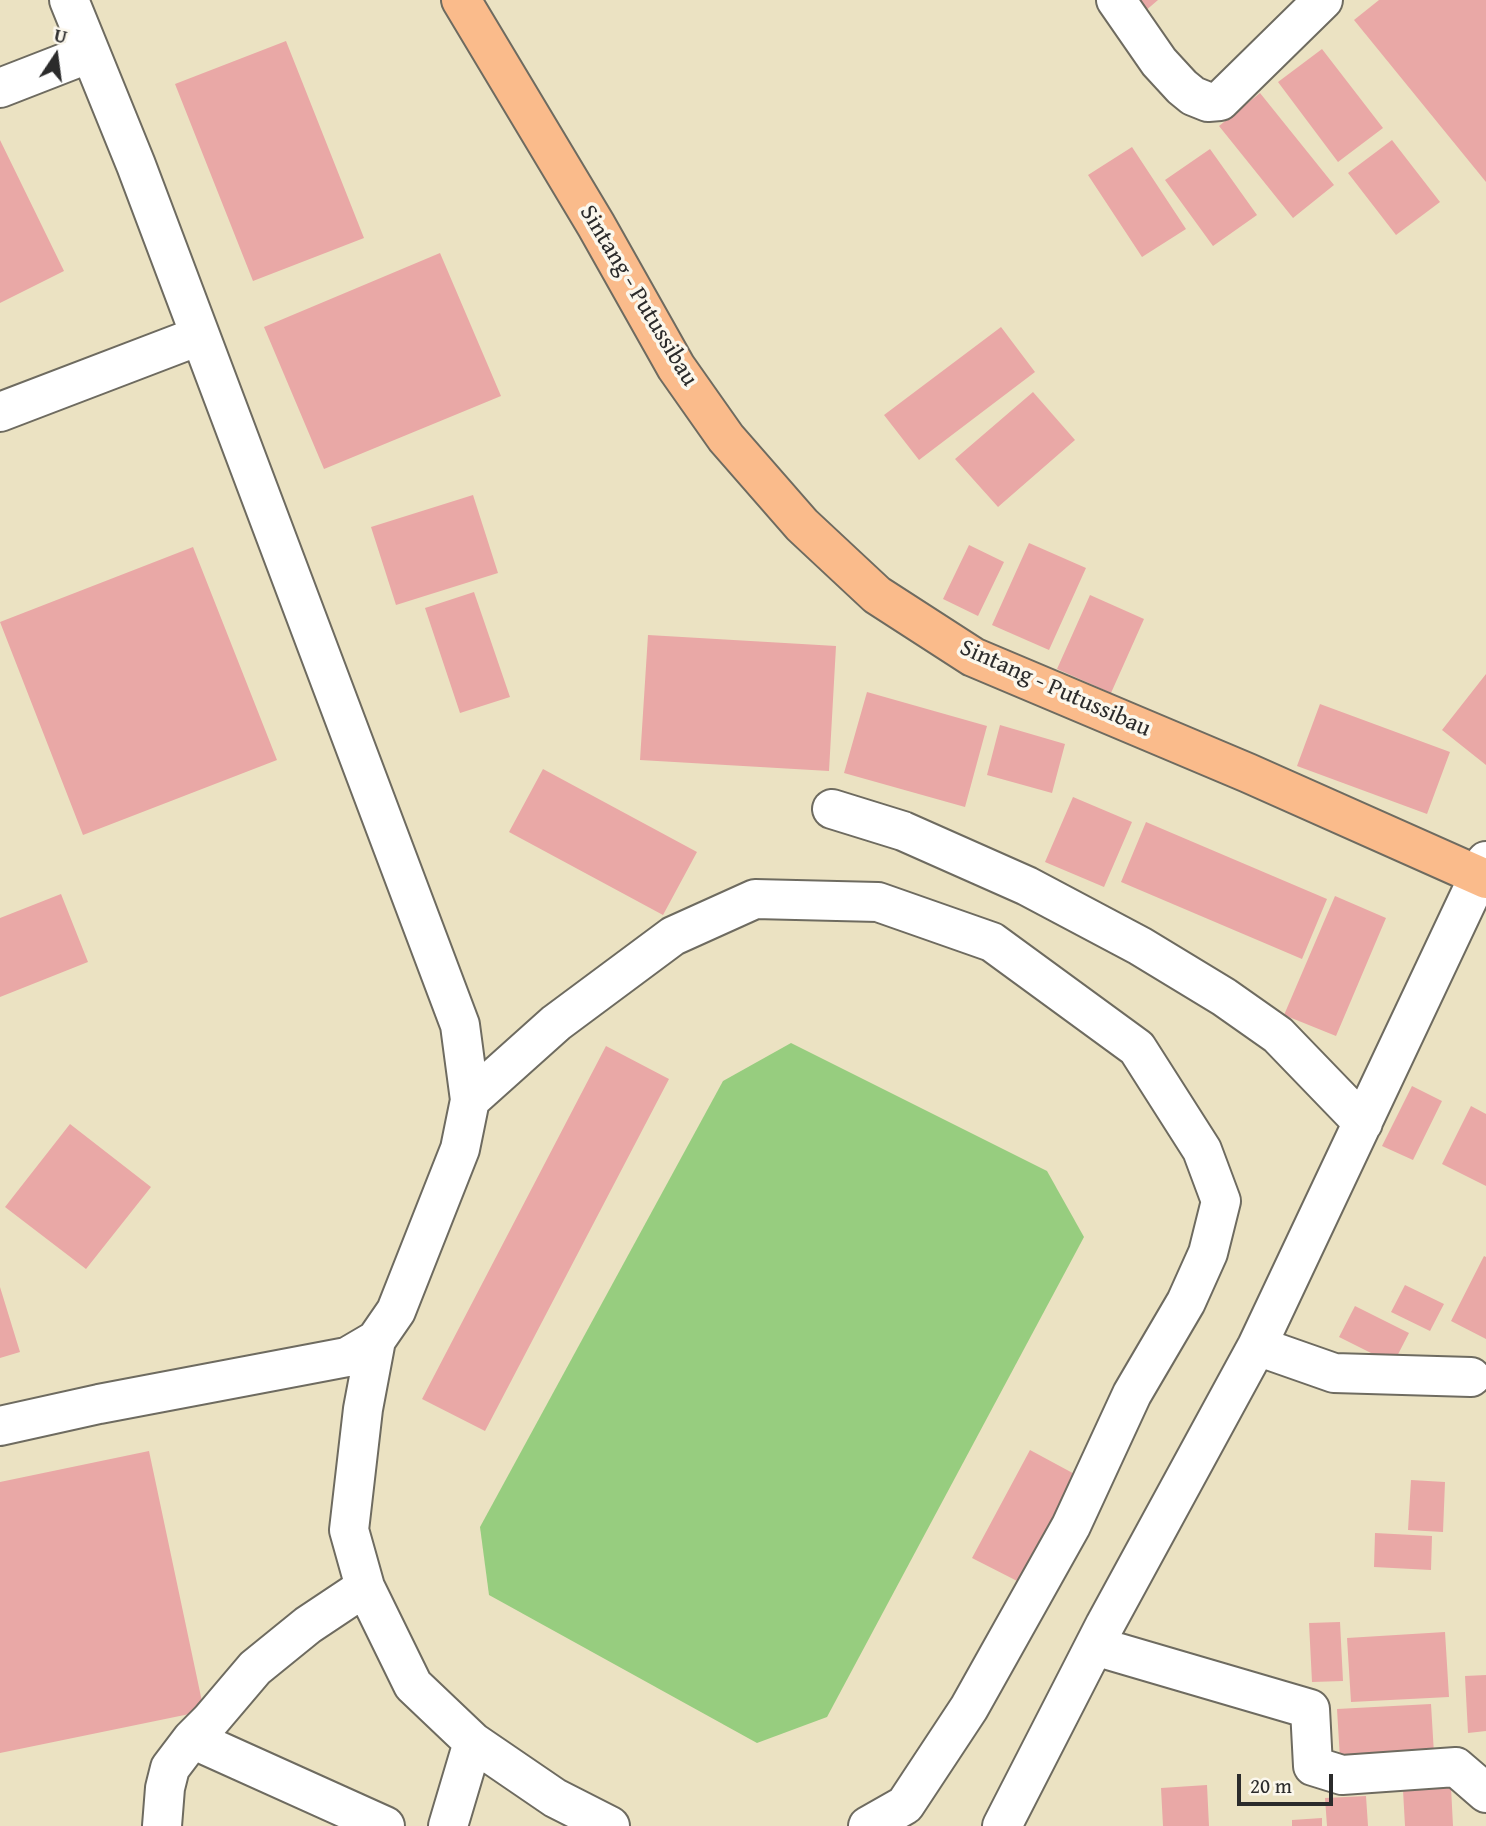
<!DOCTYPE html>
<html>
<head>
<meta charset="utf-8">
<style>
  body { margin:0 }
  #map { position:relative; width:1486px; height:1826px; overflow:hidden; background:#ebe2c2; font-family:"Gentium Book Plus",serif }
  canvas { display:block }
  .north { position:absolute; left:21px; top:21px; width:70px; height:70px; -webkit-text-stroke:5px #fbf7ec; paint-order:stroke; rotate:13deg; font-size:19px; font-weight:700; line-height:28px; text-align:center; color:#2b2b2b }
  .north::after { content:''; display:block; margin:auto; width:24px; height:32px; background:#2b2b2b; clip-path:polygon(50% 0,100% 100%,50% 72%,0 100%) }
  .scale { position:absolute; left:1237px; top:1774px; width:96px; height:32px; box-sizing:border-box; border:4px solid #2b2b2b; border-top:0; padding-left:9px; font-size:21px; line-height:24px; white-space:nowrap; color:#2b2b2b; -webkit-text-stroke:5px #fbf7ec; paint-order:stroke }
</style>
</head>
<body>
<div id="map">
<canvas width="1486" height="1826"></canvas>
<div class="north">U</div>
<div class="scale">20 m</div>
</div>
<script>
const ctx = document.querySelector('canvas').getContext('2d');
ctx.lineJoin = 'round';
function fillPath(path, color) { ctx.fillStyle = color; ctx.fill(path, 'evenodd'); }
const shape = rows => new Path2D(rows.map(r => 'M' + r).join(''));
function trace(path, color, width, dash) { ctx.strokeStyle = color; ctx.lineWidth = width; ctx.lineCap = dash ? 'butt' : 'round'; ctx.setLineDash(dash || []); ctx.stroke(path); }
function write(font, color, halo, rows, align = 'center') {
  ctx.font = font + ' "Gentium Book Plus",serif'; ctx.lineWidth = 7; ctx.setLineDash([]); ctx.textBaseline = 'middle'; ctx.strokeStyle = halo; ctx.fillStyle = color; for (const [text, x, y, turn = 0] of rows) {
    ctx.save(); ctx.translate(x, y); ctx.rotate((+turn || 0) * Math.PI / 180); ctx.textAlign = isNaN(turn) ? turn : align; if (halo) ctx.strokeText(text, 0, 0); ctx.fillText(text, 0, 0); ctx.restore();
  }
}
fillPath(shape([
  [791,1043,1047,1171,1084,1237,827,1717,757,1743,489,1595,480,1527,723,1081]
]), '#97cd7f');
fillPath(shape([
  [1122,0,1158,0,1137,18],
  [1379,0,1486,0,1486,182,1354,20],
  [286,41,364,238,253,281,175,84],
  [1322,49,1383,128,1338,162,1278,82],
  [1260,93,1334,185,1293,218,1219,126],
  [0,140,64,271,0,303],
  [1392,140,1440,202,1396,235,1348,173],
  [1132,147,1186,229,1142,257,1088,175],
  [1210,149,1257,215,1213,246,1165,180],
  [440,253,501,396,324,469,264,327],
  [1001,327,1035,372,919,460,884,415],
  [1033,392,1075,440,998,507,955,459],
  [473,495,498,573,396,605,371,527],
  [1029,543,1086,568,1049,650,992,625],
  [969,545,1004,562,978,616,943,599],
  [193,547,277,760,83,835,0,622],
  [474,592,510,697,460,713,425,608],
  [1090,595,1144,619,1111,693,1057,669],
  [648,635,836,646,829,771,640,760],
  [1486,674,1486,765,1442,730],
  [867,692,987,726,965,807,844,773],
  [1320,704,1450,752,1427,814,1297,766],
  [1000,725,1065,744,1052,793,987,775],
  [543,769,697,852,663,915,509,832],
  [1073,797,1132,822,1104,887,1045,862],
  [1146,822,1327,899,1302,959,1121,882],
  [61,894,88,962,0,997,0,918],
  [1335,896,1386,918,1336,1036,1284,1015],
  [606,1046,669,1079,485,1431,422,1399],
  [1412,1086,1442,1101,1413,1160,1382,1146],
  [1471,1106,1486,1114,1486,1186,1442,1164],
  [70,1124,151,1187,86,1269,5,1207],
  [1484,1256,1486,1257,1486,1339,1451,1321],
  [1405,1285,1444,1304,1430,1331,1391,1312],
  [0,1287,20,1352,0,1358],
  [1355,1306,1409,1333,1393,1364,1339,1337],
  [1030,1450,1080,1477,1023,1584,972,1558],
  [149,1451,204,1711,0,1753,0,1482],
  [1411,1480,1445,1482,1443,1532,1408,1530],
  [1375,1533,1432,1536,1431,1570,1374,1567],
  [1340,1622,1343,1681,1312,1682,1309,1623],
  [1445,1632,1449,1697,1351,1702,1347,1638],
  [1486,1675,1486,1731,1468,1733,1465,1676],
  [1431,1704,1434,1754,1340,1759,1337,1709],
  [1207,1785,1209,1826,1163,1826,1161,1788],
  [1451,1787,1453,1826,1405,1826,1403,1790],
  [1366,1796,1368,1826,1327,1826,1325,1798],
  [1322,1818,1322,1826,1292,1826,1292,1820]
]), '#e9a8a6');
const minor = shape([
  [1116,0,1159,62,1182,87,1193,96,1208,102,1220,101,1323,0],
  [0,88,90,53],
  [0,412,199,336],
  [832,809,903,831,1027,886,1140,946,1224,997,1278,1035,1363,1123],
  [470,1100,556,1023,673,936,755,899,878,902,992,942,1137,1048,1202,1150,1221,1201,1208,1253,1186,1302,1132,1394,1071,1526,969,1708,905,1805,868,1826],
  [376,1340,363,1409,349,1530,365,1587,413,1685,473,1742,555,1798,610,1826],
  [1257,1346,1334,1373,1471,1377],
  [0,1426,99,1404,347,1357,376,1340,396,1311,460,1149,470,1100,460,1025,136,165,69,0],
  [1095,1646,1310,1709,1313,1766,1342,1775,1456,1767,1486,1793],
  [192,1739,210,1721,255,1668,308,1625,365,1587],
  [162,1826,165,1788,170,1768,192,1739,385,1826],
  [448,1826,473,1742],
  [1002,1826,1105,1625,1257,1346,1486,861]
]);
const highway = shape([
  [461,0,596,225,676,367,726,438,802,525,877,595,973,657,1248,773,1486,879]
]);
trace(minor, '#6e6b60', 42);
trace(highway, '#6e6b60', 42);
trace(minor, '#fff', 38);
trace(highway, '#fabb8b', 38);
write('24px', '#2b2b2b', '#fbf7ec', [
  ["Sintang - Putussibau",638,296,59],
  ["Sintang - Putussibau",1055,689,24]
]);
</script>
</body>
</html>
